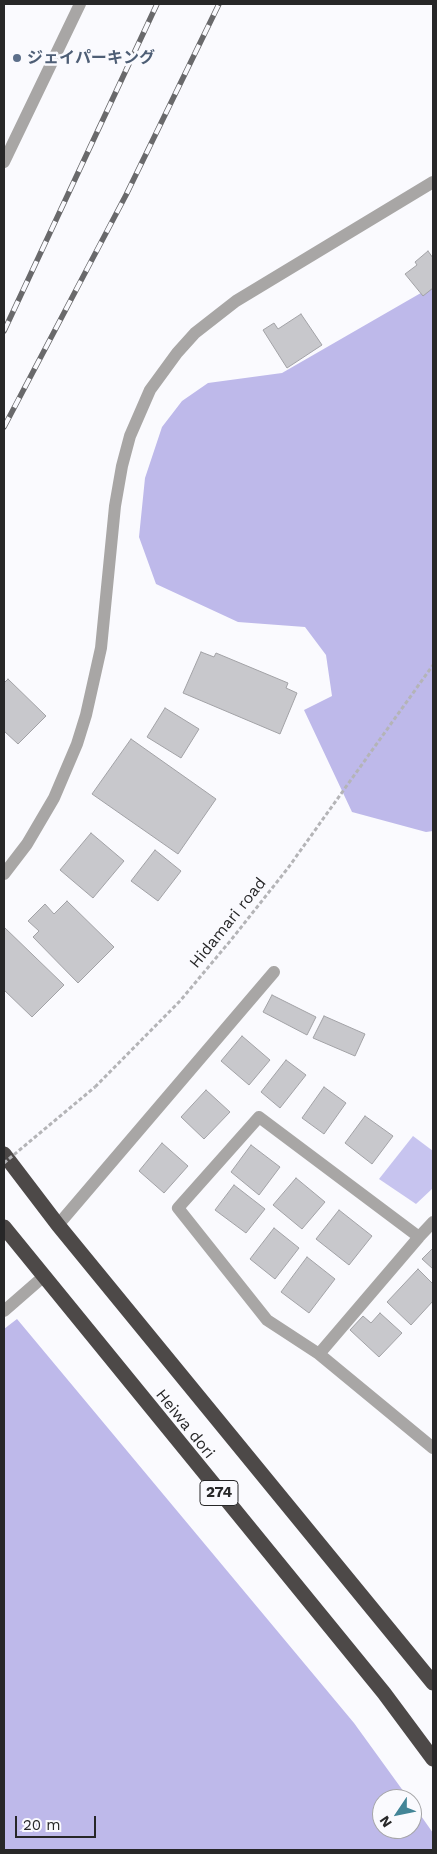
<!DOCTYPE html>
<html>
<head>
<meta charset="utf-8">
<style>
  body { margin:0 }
  #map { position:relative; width:437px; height:1854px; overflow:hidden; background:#fafafe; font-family:"Work Sans",sans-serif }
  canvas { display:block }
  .frame { position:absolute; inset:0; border:5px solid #272728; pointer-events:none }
  .north { position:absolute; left:372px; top:1789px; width:50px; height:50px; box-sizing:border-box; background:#fafafe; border:1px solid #a6a6a8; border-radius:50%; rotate:236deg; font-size:14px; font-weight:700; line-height:20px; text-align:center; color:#272728 }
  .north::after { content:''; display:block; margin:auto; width:18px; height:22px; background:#438597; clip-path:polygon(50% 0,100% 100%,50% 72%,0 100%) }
  .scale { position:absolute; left:15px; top:1816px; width:81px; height:22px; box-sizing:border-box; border:2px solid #272728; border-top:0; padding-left:6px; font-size:15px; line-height:18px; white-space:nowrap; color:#272728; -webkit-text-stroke:4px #fafafe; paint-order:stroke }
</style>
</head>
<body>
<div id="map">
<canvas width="437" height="1854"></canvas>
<div class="frame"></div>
<div class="north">N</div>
<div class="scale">20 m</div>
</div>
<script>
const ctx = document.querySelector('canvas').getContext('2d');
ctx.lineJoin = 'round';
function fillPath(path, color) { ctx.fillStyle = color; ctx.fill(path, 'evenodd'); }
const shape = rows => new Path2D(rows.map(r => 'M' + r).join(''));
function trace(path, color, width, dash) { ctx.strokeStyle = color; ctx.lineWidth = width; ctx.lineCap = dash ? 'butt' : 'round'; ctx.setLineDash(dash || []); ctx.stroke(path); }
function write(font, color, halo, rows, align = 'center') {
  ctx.font = font + ' "Work Sans","Noto Sans JP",sans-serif'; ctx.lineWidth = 5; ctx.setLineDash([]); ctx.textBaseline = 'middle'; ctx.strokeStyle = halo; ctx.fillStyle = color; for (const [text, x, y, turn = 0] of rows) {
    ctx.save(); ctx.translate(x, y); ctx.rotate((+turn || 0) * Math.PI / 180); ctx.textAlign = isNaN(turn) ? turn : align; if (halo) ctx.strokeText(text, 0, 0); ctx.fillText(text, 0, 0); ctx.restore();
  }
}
fillPath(shape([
  [413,1136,433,1151,433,1188,416,1204,379,1179]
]), '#c7c4ef');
fillPath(shape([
  [433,286,433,831,426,832,352,812,304,710,332,696,326,655,305,627,238,622,156,584,139,537,145,478,162,427,182,401,208,383,282,373],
  [17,1319,354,1723,409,1799,382,1799,382,1829,412,1829,412,1803,433,1833,433,1850,4,1850,4,1329]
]), '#beb9ea');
const building = shape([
  [428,251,433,258,433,288,423,296,405,274,417,265,415,262,428,251],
  [301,314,322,345,287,368,263,330,274,323,278,329,301,314],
  [201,652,214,657,216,653,288,683,286,688,297,693,280,734,183,693,201,652],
  [8,679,46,716,18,744,4,731,4,683,8,679],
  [165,708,199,729,181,758,147,737,165,708],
  [131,739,216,799,178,854,92,794,131,739],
  [91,833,124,861,93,898,60,870,91,833],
  [155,850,181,871,158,901,131,881,155,850],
  [67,901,114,947,78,983,33,937,39,931,28,921,45,904,54,914,67,901],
  [4,927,64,985,32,1017,4,990,4,927],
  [272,995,316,1017,307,1035,263,1012,272,995],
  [324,1016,365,1034,355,1056,313,1038,324,1016],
  [242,1036,270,1060,249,1085,221,1061,242,1036],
  [286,1060,306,1075,280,1108,261,1092,286,1060],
  [324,1087,346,1103,324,1134,302,1118,324,1087],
  [206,1090,230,1112,204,1139,181,1117,206,1090],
  [365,1116,393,1136,372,1164,345,1143,365,1116],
  [162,1143,188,1166,164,1193,139,1171,162,1143],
  [251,1145,280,1167,259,1195,231,1172,251,1145],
  [296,1178,325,1202,302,1229,273,1205,296,1178],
  [234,1185,265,1209,246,1233,215,1210,234,1185],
  [339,1210,372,1236,349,1265,316,1239,339,1210],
  [274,1228,299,1248,275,1279,250,1259,274,1228],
  [433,1248,433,1269,422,1259,433,1248],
  [307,1257,335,1279,309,1313,281,1292,307,1257],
  [418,1269,433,1284,433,1301,411,1325,387,1302,418,1269],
  [380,1313,402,1333,379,1357,350,1330,363,1316,371,1323,380,1313]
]);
fillPath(building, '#c8c8cc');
trace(building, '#a2a2a6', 1);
trace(shape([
  [95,1087,180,1001,231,940,288,868,433,665]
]), '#b4b4b7', 3, [4, 2.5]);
trace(shape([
  [4,162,80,4],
  [4,874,27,844,54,798,77,744,86,715,101,648,115,506,122,466,130,436,150,390,177,353,195,333,236,301,433,182],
  [58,1225,274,972],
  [419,1237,259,1117,178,1208,267,1320,319,1354,433,1448],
  [4,1311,43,1277],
  [319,1354,419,1237,433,1222]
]), '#a8a6a5', 12);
trace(shape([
  [4,1154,58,1225,433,1683],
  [4,1227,384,1693,433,1759]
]), '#4d4948', 15);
const rail = shape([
  [4,331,157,4],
  [4,427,126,195,219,4]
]);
trace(rail, '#69696b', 5.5);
trace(rail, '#fafafe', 4, [11]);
trace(shape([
  [4,1163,95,1087]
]), '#b4b4b7', 3, [4, 2.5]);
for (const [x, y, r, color] of [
  [17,58,5,"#5c6f8a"]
]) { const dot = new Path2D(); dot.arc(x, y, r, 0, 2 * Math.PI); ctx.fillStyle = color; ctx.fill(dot); trace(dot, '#fafafe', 2); }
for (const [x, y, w] of [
  [219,1493,38]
]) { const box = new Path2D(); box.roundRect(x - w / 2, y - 12.5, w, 25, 4); ctx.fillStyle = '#fafafe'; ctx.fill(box); trace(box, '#272728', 1); }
write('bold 15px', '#272728', null, [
  ["274",219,1493]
]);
write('bold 16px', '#4e5e75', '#fafafe', [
  ["ジェイパーキング",27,58]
], 'left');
write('16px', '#272728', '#fafafe', [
  ["Hidamari road",228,923,-51],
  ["Heiwa dori",185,1424,51]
]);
</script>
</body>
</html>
